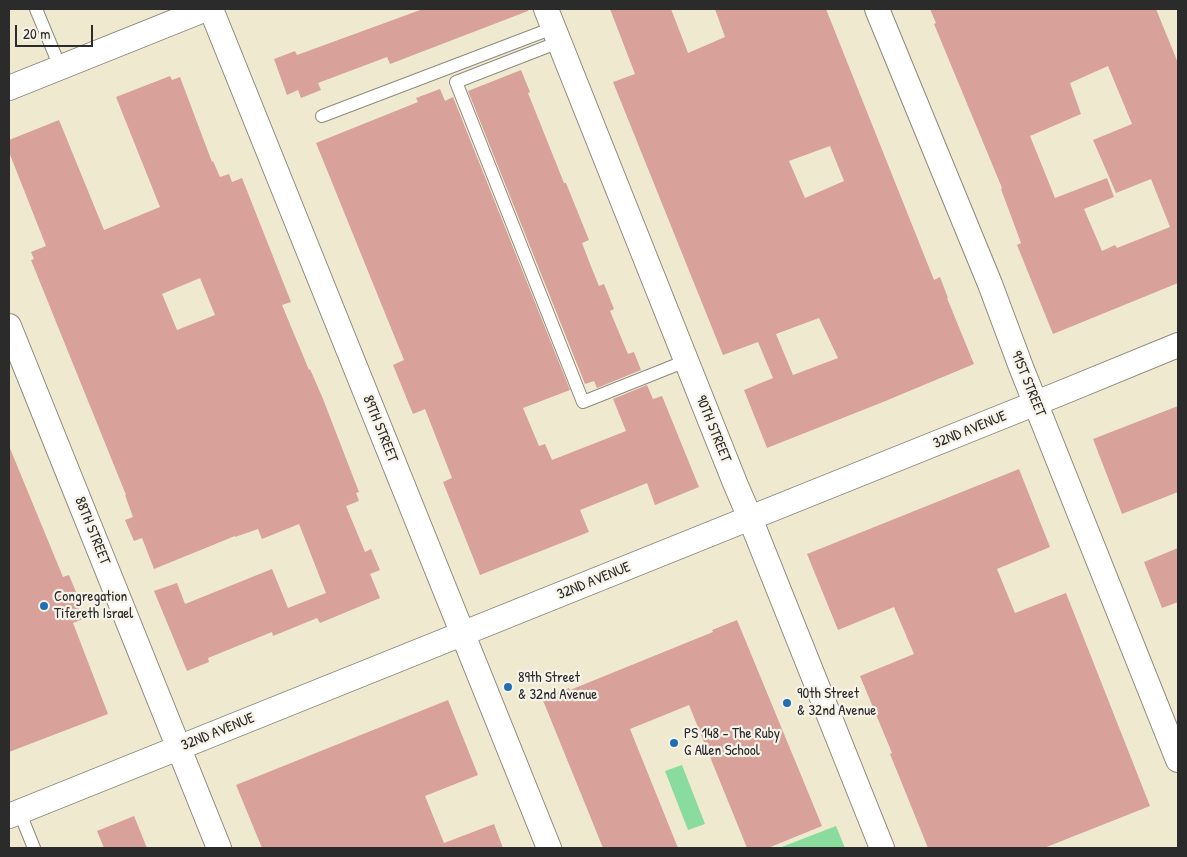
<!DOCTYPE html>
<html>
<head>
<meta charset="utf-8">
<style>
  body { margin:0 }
  #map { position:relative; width:1187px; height:857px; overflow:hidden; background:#efe9cf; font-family:"Patrick Hand",sans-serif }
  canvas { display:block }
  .frame { position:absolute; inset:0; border:10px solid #2b2b2b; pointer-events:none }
  .scale { position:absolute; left:15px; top:25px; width:78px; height:22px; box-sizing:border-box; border:2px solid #2b2b2b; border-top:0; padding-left:6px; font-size:15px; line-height:18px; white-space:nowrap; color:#2b2b2b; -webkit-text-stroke:4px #f7f3e8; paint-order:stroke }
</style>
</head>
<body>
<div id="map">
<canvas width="1187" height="857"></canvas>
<div class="frame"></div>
<div class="scale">20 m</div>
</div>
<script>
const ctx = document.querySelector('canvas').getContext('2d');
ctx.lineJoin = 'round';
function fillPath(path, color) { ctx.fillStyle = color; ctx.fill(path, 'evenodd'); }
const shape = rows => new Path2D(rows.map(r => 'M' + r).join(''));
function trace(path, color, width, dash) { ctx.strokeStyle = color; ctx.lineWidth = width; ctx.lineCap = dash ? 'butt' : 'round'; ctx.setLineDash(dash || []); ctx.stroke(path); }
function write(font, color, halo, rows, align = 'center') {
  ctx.font = font + ' "Patrick Hand",sans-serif'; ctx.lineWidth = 4.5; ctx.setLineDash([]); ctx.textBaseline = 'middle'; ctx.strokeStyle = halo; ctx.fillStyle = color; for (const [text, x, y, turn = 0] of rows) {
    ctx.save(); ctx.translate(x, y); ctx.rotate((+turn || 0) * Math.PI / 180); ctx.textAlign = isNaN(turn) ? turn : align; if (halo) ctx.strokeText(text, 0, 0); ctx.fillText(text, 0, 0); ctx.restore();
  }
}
fillPath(shape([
  [682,765,705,824,688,830,665,771],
  [836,826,845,848,779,848]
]), '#89dc9d');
fillPath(shape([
  [423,9,528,9,528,11,390,64,387,57,318,83,321,90,301,98,298,90,287,95,274,59,295,51,297,55],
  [610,9,671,9,688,53,725,37,715,9,826,9,934,280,940,277,948,298,947,298,974,364,883,402,767,448,744,390,773,378,758,342,723,355,613,82,635,74],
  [830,146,844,181,805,198,789,161],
  [819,318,838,358,793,375,776,334],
  [930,9,1156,9,1178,63,1178,283,1053,334,1017,245,1021,243,1001,189,1002,188,934,24,936,23],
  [1108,66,1132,124,1093,140,1116,193,1151,179,1170,227,1117,248,1115,245,1102,251,1084,209,1114,197,1107,178,1055,198,1030,136,1081,114,1070,83],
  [521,70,530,92,528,93,564,183,566,183,589,240,582,243,590,264,599,286,604,284,614,309,610,311,628,354,634,352,641,370,597,388,594,381,585,384,468,91],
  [170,76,172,80,180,77,212,162,213,161,220,177,229,174,232,182,242,178,291,302,282,305,309,370,310,369,323,399,359,492,356,493,359,501,346,506,365,552,371,549,380,570,370,574,380,598,320,623,317,618,273,636,272,632,208,658,209,662,187,671,154,591,177,583,185,604,272,569,288,608,326,593,299,524,262,539,258,529,235,537,235,536,154,569,142,538,134,541,125,520,133,517,125,495,126,495,31,260,34,259,31,252,46,246,9,152,9,140,59,120,104,230,160,207,116,97],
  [200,278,215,315,177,330,162,294],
  [440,89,445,101,453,97,570,390,523,408,539,446,545,444,552,460,626,431,613,399,647,385,653,399,662,396,699,487,655,505,647,483,610,498,580,510,589,532,480,575,443,482,452,478,425,409,413,414,393,365,404,360,316,143,418,102,416,98],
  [1178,406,1178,492,1122,514,1093,439],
  [9,446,63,577,69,575,76,592,73,593,83,619,73,623,108,714,9,752],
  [1019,469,1050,547,997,569,1015,613,1066,593,1150,806,1044,848,928,848,890,754,892,753,860,676,914,654,894,607,838,630,807,554],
  [1178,548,1178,602,1162,608,1144,562],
  [737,620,822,826,768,848,747,848,689,705,630,729,678,848,603,848,542,698,569,688,570,690,713,632,712,630],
  [448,700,478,775,425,796,444,843,494,824,503,848,262,848,236,785],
  [134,816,147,848,104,848,97,831]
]), '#d8a29b');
const lane = shape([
  [36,9,60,67],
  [559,42,456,82,583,402,686,361],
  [322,116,553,28],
  [19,811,34,848]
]);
const street = shape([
  [211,9,549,848],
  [546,9,735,483,750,518,882,848],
  [877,9,990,284,1021,367,1178,760],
  [9,88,206,9],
  [9,326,219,848],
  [9,816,1061,393,1178,345]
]);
trace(lane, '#8d8a7d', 14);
trace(street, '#8d8a7d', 26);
trace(lane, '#fff', 12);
trace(street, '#fff', 24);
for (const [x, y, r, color] of [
  [44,606,5,"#1f6fb2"],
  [508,687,5,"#1f6fb2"],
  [787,703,5,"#1f6fb2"],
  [674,743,5,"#1f6fb2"]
]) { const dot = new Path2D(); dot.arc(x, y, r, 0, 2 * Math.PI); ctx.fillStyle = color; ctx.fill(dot); trace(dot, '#f7f3e8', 2); }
write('15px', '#2b2b2b', '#f7f3e8', [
  ["91ST STREET",1028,384,68],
  ["89TH STREET",380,429,68],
  ["90TH STREET",713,429,68],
  ["32ND AVENUE",970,430,-22],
  ["88TH STREET",92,531,68],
  ["32ND AVENUE",594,581,-22],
  ["32ND AVENUE",218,732,-22]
]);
write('15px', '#2b2b2b', '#f7f3e8', [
  ["Congregation",54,597],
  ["Tifereth Israel",54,614],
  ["89th Street",518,678],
  ["& 32nd Avenue",518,695],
  ["90th Street",797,694],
  ["& 32nd Avenue",797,711],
  ["PS 148 - The Ruby",684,734],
  ["G Allen School",684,751]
], 'left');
</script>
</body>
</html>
